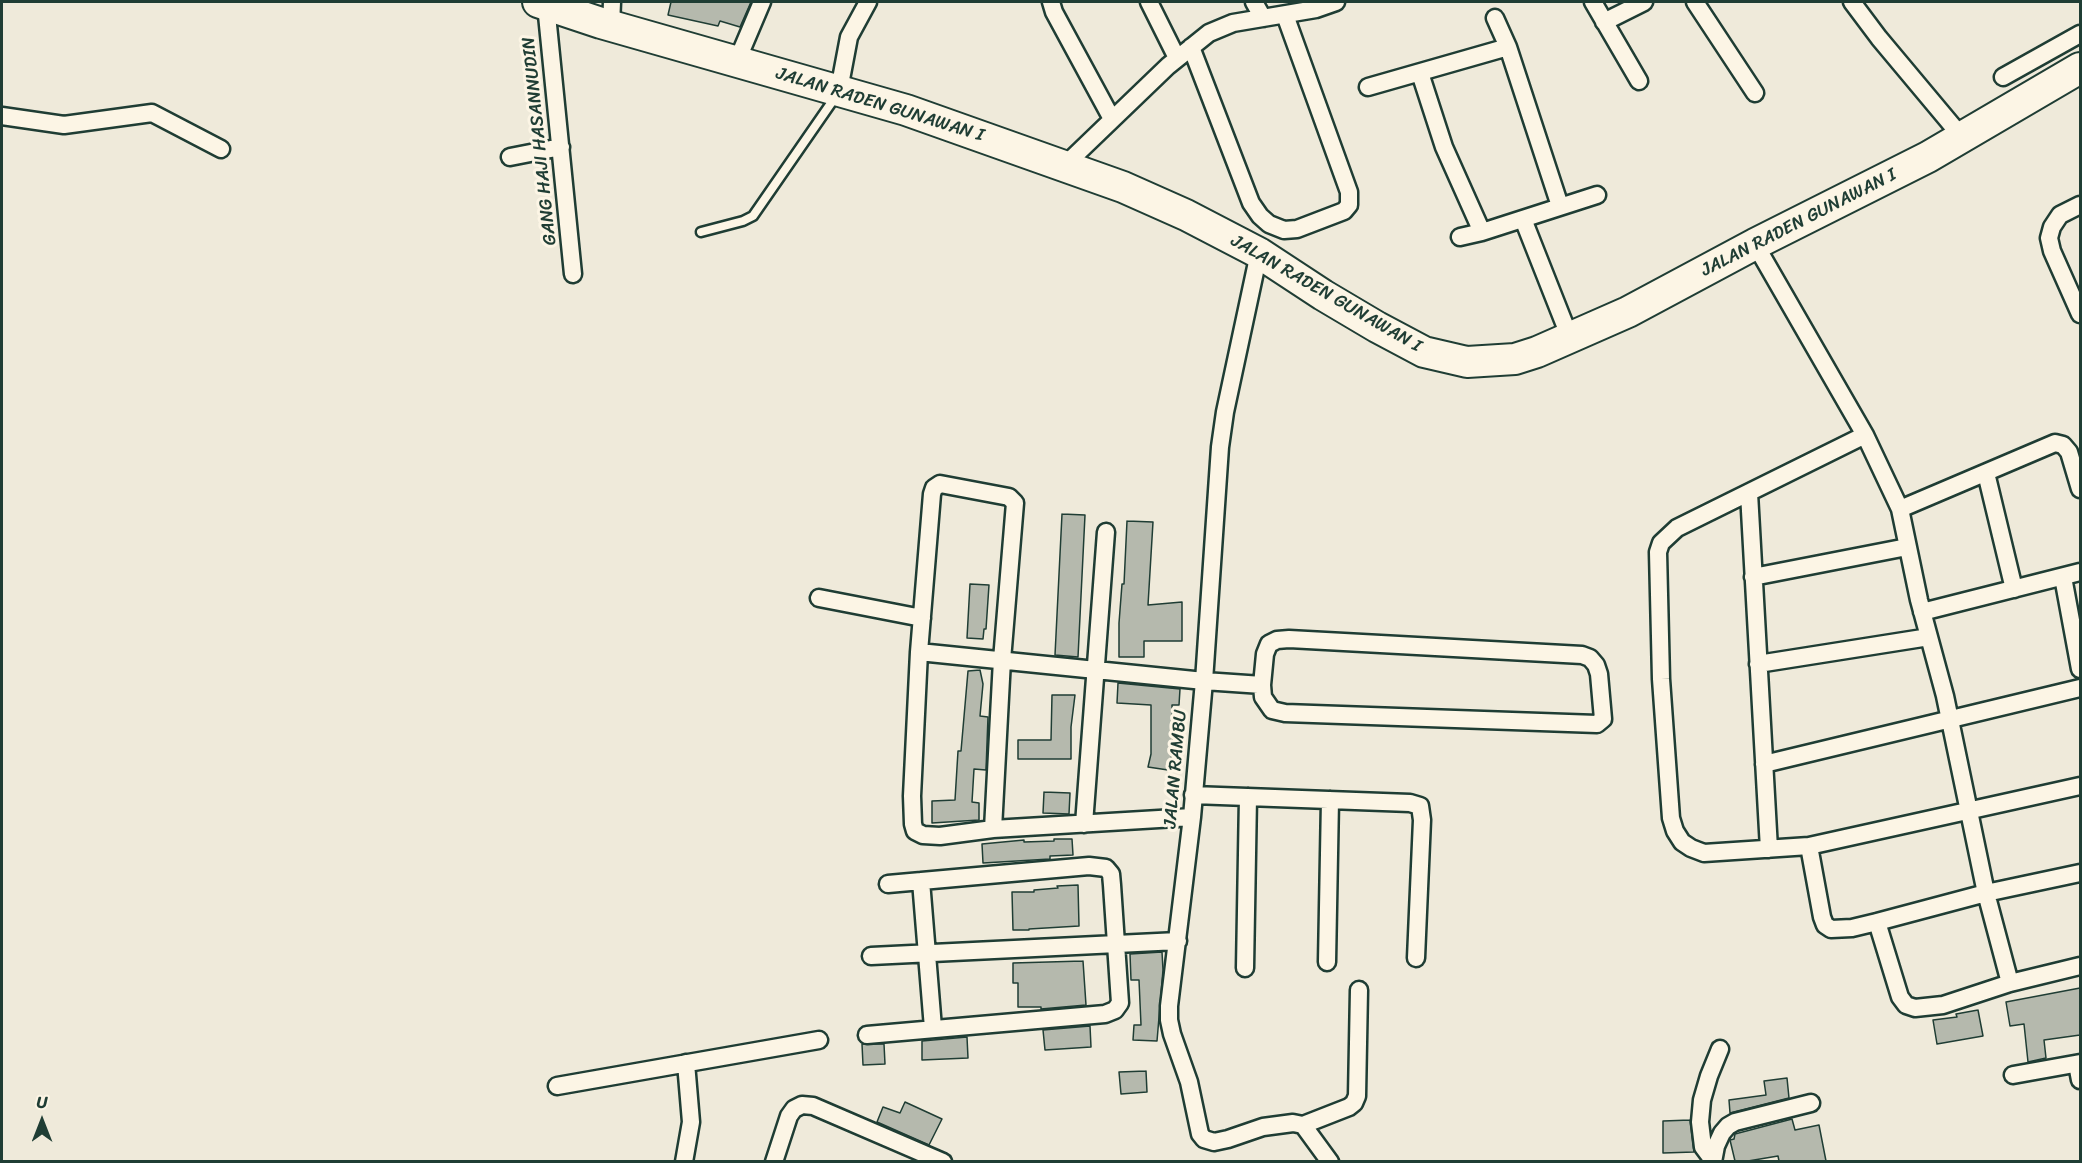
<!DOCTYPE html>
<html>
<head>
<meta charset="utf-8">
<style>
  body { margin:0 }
  #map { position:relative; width:2082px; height:1163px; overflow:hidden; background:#efeada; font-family:Sriracha,sans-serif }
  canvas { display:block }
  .frame { position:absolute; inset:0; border:3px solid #1f3d34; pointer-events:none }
  .north { position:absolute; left:12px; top:1091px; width:60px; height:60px; -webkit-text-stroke:4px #fcf5e5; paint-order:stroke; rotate:0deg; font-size:16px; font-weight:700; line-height:24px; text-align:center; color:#1f3d34 }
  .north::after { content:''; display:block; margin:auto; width:21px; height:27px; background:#1f3d34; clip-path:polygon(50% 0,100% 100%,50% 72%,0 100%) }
</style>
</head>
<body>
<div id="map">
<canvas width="2082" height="1163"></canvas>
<div class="frame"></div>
<div class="north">U</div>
</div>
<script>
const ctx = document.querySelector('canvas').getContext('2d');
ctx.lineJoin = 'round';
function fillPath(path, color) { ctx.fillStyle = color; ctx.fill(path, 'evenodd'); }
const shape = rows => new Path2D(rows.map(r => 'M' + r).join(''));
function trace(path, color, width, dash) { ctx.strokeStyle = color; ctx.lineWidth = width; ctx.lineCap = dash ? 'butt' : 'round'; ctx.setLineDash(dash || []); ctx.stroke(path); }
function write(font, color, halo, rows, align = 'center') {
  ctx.font = font + ' Sriracha,sans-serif'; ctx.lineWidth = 6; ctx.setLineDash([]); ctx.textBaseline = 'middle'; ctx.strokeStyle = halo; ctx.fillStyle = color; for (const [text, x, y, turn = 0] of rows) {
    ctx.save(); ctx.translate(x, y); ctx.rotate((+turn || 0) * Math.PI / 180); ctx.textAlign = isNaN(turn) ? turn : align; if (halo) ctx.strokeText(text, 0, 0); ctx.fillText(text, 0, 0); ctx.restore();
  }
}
const building = shape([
  [671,2,751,2,740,27,720,21,718,26,668,15,671,2],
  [1062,514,1085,515,1078,657,1055,655,1062,514],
  [1127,521,1153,522,1148,605,1182,602,1182,641,1144,641,1144,657,1119,657,1119,623,1122,584,1124,584,1127,521],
  [970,584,989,585,986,629,984,629,983,639,967,638,970,584],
  [980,670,983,684,980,716,988,717,986,770,974,769,972,802,979,803,979,820,932,823,932,801,955,800,958,751,961,751,968,671,980,670],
  [1118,683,1180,689,1179,705,1172,705,1173,751,1168,770,1148,767,1151,754,1151,705,1117,703,1118,683],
  [1052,695,1075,695,1071,727,1071,759,1018,759,1018,740,1051,740,1052,695],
  [1044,792,1070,793,1069,814,1043,813,1044,792],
  [1054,839,1072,839,1073,855,1050,856,1050,859,983,863,982,844,1024,840,1024,842,1054,841,1054,839],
  [1078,885,1079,926,1029,929,1029,930,1013,930,1012,892,1034,892,1034,890,1058,888,1057,886,1078,885],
  [1162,952,1163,970,1157,1041,1133,1040,1134,1025,1141,1025,1139,980,1131,980,1130,954,1162,952],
  [1083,961,1086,1005,1041,1009,1041,1007,1018,1007,1018,983,1013,983,1013,963,1083,961],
  [2080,988,2080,1035,2044,1040,2046,1058,2028,1062,2024,1024,2010,1026,2006,1002,2080,988],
  [1978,1010,1983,1036,1937,1044,1933,1020,1957,1017,1956,1014,1978,1010],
  [1090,1026,1091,1047,1045,1050,1043,1030,1090,1026],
  [967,1037,968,1058,922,1060,922,1041,967,1037],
  [862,1044,884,1044,885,1064,863,1065,862,1044],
  [1146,1071,1147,1092,1121,1094,1119,1072,1146,1071],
  [1787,1078,1789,1098,1730,1113,1729,1100,1766,1095,1764,1081,1787,1078],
  [905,1102,942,1119,929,1145,877,1122,883,1107,900,1113,905,1102],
  [1792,1119,1795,1130,1819,1125,1826,1161,1779,1161,1778,1156,1748,1161,1735,1161,1730,1140,1734,1139,1735,1134,1792,1119],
  [1690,1120,1694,1152,1663,1153,1663,1121,1690,1120]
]);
fillPath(building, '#b5b9ad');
trace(building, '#1f3d34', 1.5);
const lane = shape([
  [701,232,743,221,753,216,836,96]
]);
const street = shape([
  [1051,2,1054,12,1112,119],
  [1149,2,1177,58],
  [1254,2,1263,18],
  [1593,2,1639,81],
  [1695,2,1755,93],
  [1852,2,1879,38,1961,136],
  [546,5,573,274],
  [1495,18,1508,47,1560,206],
  [1604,22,1644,2],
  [611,25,612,2],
  [1191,47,1251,203,1260,216,1269,224,1284,230,1297,229,1344,211,1349,205,1349,192,1285,15],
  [737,61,762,2],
  [1420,73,1444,147,1482,232],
  [2003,77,2080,34],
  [1368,87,1508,47],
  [839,90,849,37,868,2],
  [2,116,64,125,152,113,221,149],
  [510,157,561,147],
  [1064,166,1168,66,1209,33,1233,23,1316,9,1336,2],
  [2080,205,2060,215,2052,227,2049,238,2052,251,2080,314],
  [1523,219,1570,338],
  [1460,237,1482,232,1597,195],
  [1755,244,1865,435,1900,509,1919,600,1945,696,1986,893,2010,983],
  [1259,253,1225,412,1220,447,1204,681,1192,817,1169,1006,1169,1020,1172,1034,1189,1082,1200,1134,1204,1139,1214,1142,1228,1139,1263,1127,1293,1123,1303,1125,1330,1162],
  [1865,435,1677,528,1661,543,1658,552,1661,679,1671,818,1675,831,1682,842,1691,848,1704,853,1809,846,2080,786],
  [1986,473,2014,589],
  [1749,493,1769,849],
  [1900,509,2055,443,2063,445,2069,452,2080,489],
  [1753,577,1907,547],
  [2063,577,2080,669],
  [819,598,922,618],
  [1922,612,2080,572],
  [1289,639,1582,655,1590,658,1596,665,1599,674,1603,719,1597,724,1285,713,1272,710,1263,697,1262,685,1265,654,1269,644,1277,640,1289,639],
  [919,652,1204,681,1262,685],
  [1758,664,1929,637],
  [1764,764,2080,688],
  [1193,795,1410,803,1420,806,1422,820,1416,958],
  [1084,824,1106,532],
  [993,829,1002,660,1015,503,1009,497,940,484,934,488,932,494,919,652,912,796,913,824,915,831,923,835,940,836,993,829,1192,817],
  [1809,846,1822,917,1825,925,1831,929,1852,928,1877,922,1986,893,2080,873],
  [921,881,933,1028],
  [1877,922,1900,997,1906,1005,1915,1008,1943,1005,2010,983,2080,966],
  [871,956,1178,941],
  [1327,962,1330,800],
  [1245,968,1248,797],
  [867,1035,1105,1014,1115,1010,1120,1003,1112,885,1111,874,1106,868,1089,866,888,884],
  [2077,1064,2080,1080],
  [2013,1075,2080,1063],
  [557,1086,819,1040],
  [1303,1125,1349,1107,1354,1103,1357,1096,1359,990],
  [1712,1159,1703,1147,1700,1122,1702,1100,1709,1076,1720,1049],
  [684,1162,691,1122,686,1063],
  [774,1162,789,1116,794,1109,802,1105,813,1106,943,1162],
  [1713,1162,1716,1146,1722,1133,1728,1126,1735,1122,1811,1103]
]);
const highway = shape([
  [538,2,601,23,906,110,1123,187,1186,215,1259,253,1323,295,1377,327,1424,352,1467,362,1515,359,1537,352,1628,312,1755,244,1928,157,2080,68]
]);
trace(lane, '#1f3d34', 13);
trace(street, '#1f3d34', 21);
trace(highway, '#1f3d34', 34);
trace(lane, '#fcf5e5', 8);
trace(street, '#fcf5e5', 16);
trace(highway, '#fcf5e5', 30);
write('18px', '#1f3d34', '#fcf5e5', [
  ["JALAN RADEN GUNAWAN I",880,105,17],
  ["GANG HAJI HASANNUDIN",540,141,-96],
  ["JALAN RADEN GUNAWAN I",1799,223,-27],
  ["JALAN RADEN GUNAWAN I",1326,294,30],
  ["JALAN RAMBU",1176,769,-85]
]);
</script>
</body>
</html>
